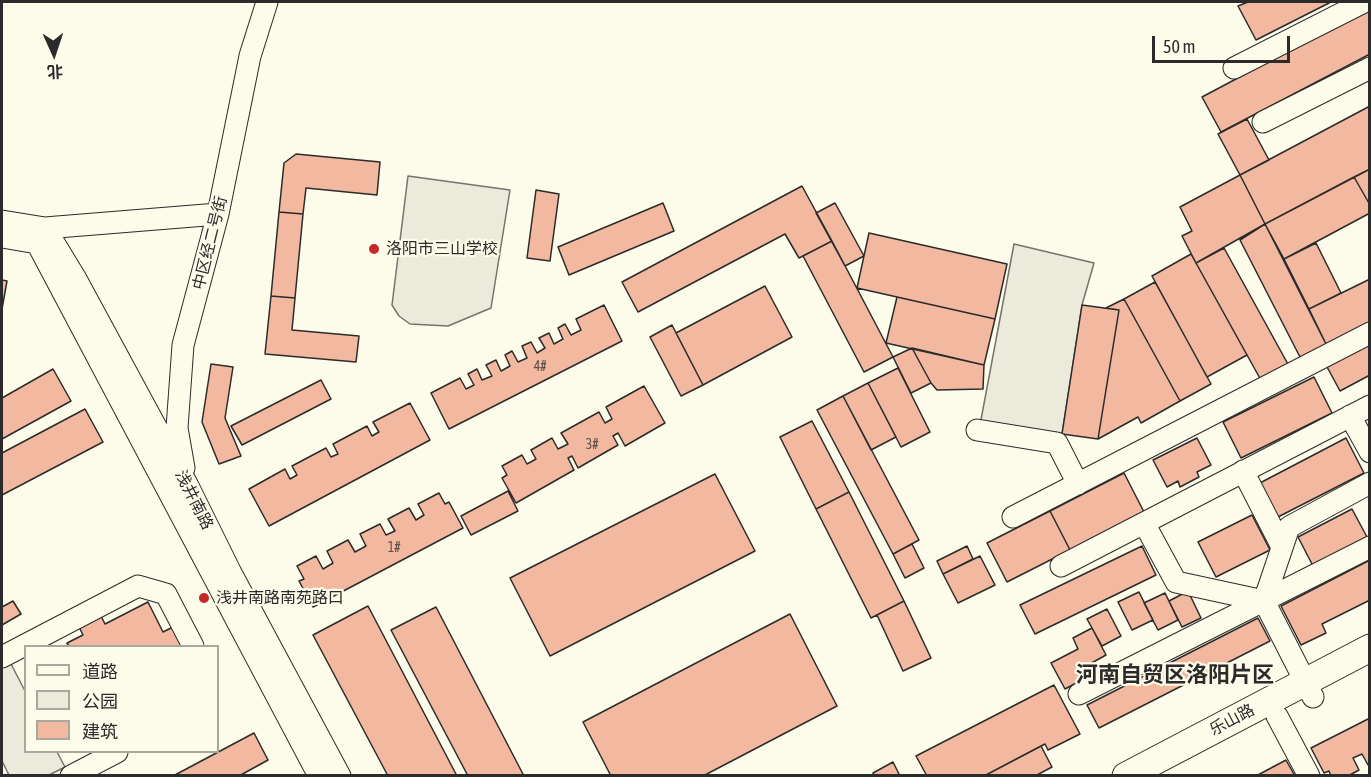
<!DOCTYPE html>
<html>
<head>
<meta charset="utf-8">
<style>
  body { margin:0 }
  #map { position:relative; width:1371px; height:777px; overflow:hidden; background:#fdfbea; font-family:"Asap Condensed","Noto Sans SC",sans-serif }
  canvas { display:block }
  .frame { position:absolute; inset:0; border:3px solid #2b2b2b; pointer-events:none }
  .legend { position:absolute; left:24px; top:645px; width:195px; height:108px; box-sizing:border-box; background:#fdfbea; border:2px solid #a9a89e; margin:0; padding:8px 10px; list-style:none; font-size:18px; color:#2b2b2b }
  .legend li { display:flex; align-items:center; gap:12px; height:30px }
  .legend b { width:30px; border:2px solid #a9a89e }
  .north { position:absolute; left:24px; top:24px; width:60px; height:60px; -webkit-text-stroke:4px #fdfbea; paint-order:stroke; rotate:177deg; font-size:16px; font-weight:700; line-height:24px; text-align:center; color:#2b2b2b }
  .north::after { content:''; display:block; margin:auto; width:21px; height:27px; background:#2b2b2b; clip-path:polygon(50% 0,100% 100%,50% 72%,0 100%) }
  .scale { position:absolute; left:1152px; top:36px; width:138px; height:27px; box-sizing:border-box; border:3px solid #2b2b2b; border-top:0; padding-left:8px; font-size:18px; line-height:21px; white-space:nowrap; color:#2b2b2b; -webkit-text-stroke:4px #fdfbea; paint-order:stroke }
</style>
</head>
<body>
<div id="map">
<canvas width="1371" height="777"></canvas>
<div class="frame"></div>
<ul class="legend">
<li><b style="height:8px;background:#fdfbea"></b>道路</li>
<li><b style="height:16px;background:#ecebdb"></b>公园</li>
<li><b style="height:16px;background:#f2b8a0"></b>建筑</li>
</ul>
<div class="north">北</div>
<div class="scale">50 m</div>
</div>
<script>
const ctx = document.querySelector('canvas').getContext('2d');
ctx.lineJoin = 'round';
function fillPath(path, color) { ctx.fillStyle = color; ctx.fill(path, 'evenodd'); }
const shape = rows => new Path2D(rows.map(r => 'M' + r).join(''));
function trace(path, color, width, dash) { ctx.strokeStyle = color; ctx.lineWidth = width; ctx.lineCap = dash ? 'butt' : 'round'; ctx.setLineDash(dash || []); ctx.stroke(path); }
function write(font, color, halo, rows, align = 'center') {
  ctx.font = font + ' "Asap Condensed","Noto Sans SC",sans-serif'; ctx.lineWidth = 4.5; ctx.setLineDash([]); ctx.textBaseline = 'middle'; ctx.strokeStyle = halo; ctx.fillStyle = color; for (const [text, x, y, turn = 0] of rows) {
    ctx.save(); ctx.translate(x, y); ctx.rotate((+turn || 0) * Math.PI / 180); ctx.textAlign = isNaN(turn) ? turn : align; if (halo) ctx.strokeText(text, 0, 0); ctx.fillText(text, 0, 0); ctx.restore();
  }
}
const green = shape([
  [408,176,510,190,491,308,448,326,410,324,399,316,392,305,408,176],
  [1014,244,1094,263,1082,305,1062,434,980,425,1014,244],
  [9,660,25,691,26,752,57,752,65,767,49,775,9,775,2,761,2,664,9,660]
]);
fillPath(green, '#ecebdb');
trace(green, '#74746e', 1.5);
const building = shape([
  [1248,2,1331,2,1256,40,1238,6,1248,2],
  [1370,8,1370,54,1221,132,1202,97,1370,8],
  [1370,106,1370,169,1265,224,1240,175,1370,106],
  [1247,119,1269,160,1240,175,1218,134,1247,119],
  [296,154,380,162,377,195,306,188,303,214,279,212,284,163,296,154],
  [1370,169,1370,205,1354,177,1370,169],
  [1240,175,1265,224,1196,263,1182,236,1192,231,1180,207,1240,175],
  [1354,177,1370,205,1370,213,1284,259,1265,224,1354,177],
  [802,186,832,241,799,258,785,234,638,312,622,282,802,186],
  [536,190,559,194,550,261,527,258,536,190],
  [663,203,674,231,569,275,558,247,663,203],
  [835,203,864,256,845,266,816,213,835,203],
  [279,212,303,214,295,298,271,296,279,212],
  [1265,224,1327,346,1301,359,1240,240,1265,224],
  [869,233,1007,264,995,319,857,288,869,233],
  [832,241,893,357,864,372,803,256,832,241],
  [1316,243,1341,293,1309,309,1284,259,1316,243],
  [1224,248,1289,366,1262,382,1196,263,1224,248],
  [1191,254,1247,355,1207,377,1152,276,1191,254],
  [1370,279,1370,324,1327,346,1309,309,1370,279],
  [2,280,7,281,2,309,2,280],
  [1155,282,1211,384,1180,401,1124,299,1155,282],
  [765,286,792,337,703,385,676,333,765,286],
  [271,296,295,298,292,330,359,336,356,362,265,354,271,296],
  [897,297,995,319,984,365,886,343,897,297],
  [1124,299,1180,401,1141,423,1138,417,1098,439,1119,310,1106,308,1124,299],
  [604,305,622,341,449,429,431,393,460,378,466,389,474,385,468,374,477,369,482,380,492,376,486,365,496,360,501,371,510,366,505,355,512,351,518,362,527,358,522,346,531,342,537,353,545,348,539,338,549,333,554,344,563,339,558,328,565,324,571,335,581,330,576,319,604,305],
  [1082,305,1119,310,1098,439,1062,434,1082,305],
  [672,325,703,385,681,396,650,337,672,325],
  [1370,342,1370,375,1340,391,1326,365,1370,342],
  [912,348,931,383,911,393,893,357,912,348],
  [912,348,984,365,983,389,937,390,931,383,912,348],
  [211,364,233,367,225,418,241,456,219,464,202,422,211,364],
  [898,368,930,432,901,447,868,383,898,368],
  [53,369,71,401,2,439,2,398,53,369],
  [1314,377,1332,413,1241,458,1223,422,1314,377],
  [321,380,331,399,242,445,231,426,321,380],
  [868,383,896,437,871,450,843,396,868,383],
  [644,386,665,423,625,446,618,433,613,436,618,445,578,468,572,456,568,458,574,470,516,503,502,478,507,475,502,466,522,455,527,464,536,459,531,450,552,438,558,449,568,444,561,433,599,412,605,423,612,419,606,407,644,386],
  [843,396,919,540,893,554,817,410,843,396],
  [410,403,430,440,269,526,249,489,285,469,290,479,297,475,292,466,326,448,331,457,338,454,333,444,367,426,372,436,379,432,373,422,410,403],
  [85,409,103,442,2,495,2,453,85,409],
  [812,421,849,492,816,509,780,437,812,421],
  [1197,438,1211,465,1197,472,1199,477,1180,487,1178,481,1167,487,1153,460,1197,438],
  [1346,438,1364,473,1276,518,1258,484,1346,438],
  [1124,473,1144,512,1070,550,1050,511,1124,473],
  [715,474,755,551,550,656,510,578,715,474],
  [508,491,518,511,471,535,461,516,508,491],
  [849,492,904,601,871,618,816,509,849,492],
  [439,493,445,504,449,502,463,528,313,607,299,581,304,579,297,566,316,556,323,569,333,563,327,551,348,540,355,552,366,546,360,534,380,524,386,535,395,531,388,519,409,508,416,520,424,515,418,504,439,493],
  [1352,509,1367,537,1313,566,1298,537,1352,509],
  [1050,511,1070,550,1007,582,987,543,1050,511],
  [1252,515,1270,550,1216,577,1198,542,1252,515],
  [912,544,924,568,905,578,893,554,912,544],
  [967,546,973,559,943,574,937,561,967,546],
  [1142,546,1156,575,1035,634,1020,605,1142,546],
  [980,556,995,585,958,603,943,574,980,556],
  [1370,560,1370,600,1322,624,1326,633,1301,645,1281,606,1370,560],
  [1188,591,1201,618,1182,627,1169,601,1188,591],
  [1139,592,1153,620,1132,630,1118,602,1139,592],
  [1165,593,1178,620,1158,630,1144,603,1165,593],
  [13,601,21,614,2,625,2,607,13,601],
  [904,601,931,658,903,671,877,615,904,601],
  [148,602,163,632,173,627,183,646,69,646,67,643,83,635,78,625,100,614,105,624,148,602],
  [368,606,457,776,388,776,313,635,368,606],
  [436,607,524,776,468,776,391,630,436,607],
  [1107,609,1121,636,1102,646,1087,619,1107,609],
  [790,614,837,706,703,776,611,776,583,722,790,614],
  [1258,618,1270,641,1099,728,1087,705,1258,618],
  [1092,628,1106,655,1088,665,1093,674,1065,689,1051,663,1078,649,1073,638,1092,628],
  [1054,685,1080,734,1048,750,1045,744,984,776,927,776,916,756,1054,685],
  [1370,718,1370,765,1368,765,1362,754,1353,758,1359,770,1348,776,1331,776,1329,771,1324,773,1311,748,1370,718],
  [254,733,268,760,239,776,173,776,254,733],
  [1041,746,1052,767,1035,776,984,776,1041,746],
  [1286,760,1295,776,1256,776,1286,760],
  [893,762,900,776,874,776,873,773,893,762]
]);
fillPath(building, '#f2b8a0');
trace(building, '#2b2b2b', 1.5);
const minor = shape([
  [1234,68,1364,2],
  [1263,122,1370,68],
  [2,221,45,228,218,214],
  [45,228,76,279,188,486,231,573,340,776],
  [2,237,37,243],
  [37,243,319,776],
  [1350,416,1370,452],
  [977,430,1057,443,1078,484],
  [184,468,177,428,183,345,218,214,250,56,267,2],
  [1243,471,1282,547],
  [1013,517,1370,333],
  [1144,523,1176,582,1264,601,1289,527,1370,483],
  [1061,566,1370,406],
  [1264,601,1313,697],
  [2,657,138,586,166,594,193,646],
  [1079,694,1370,547],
  [1277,716,1309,776],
  [71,776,117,752]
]);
const major = shape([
  [1126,776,1370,648]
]);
trace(minor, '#2b2b2b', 23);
trace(major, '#2b2b2b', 29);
trace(minor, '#fdfbea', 21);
trace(major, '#fdfbea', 27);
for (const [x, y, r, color] of [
  [374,249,6,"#c62828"],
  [204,598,6,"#c62828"]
]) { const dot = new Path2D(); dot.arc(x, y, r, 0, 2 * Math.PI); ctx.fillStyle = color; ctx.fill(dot); trace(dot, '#fdfbea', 2); }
write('14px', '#5d4e48', null, [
  ["4#",540,367],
  ["3#",592,445],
  ["1#",394,548]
]);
write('16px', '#2b2b2b', '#fdfbea', [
  ["中区经二号街",210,243,-76],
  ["浅井南路",194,500,63],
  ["乐山路",1232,720,-28]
]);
write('16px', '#2b2b2b', '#fdfbea', [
  ["洛阳市三山学校",386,249],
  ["浅井南路南苑路口",216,598]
], 'left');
write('bold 22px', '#2b2b2b', '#fdfbea', [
  ["河南自贸区洛阳片区",1175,675]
]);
</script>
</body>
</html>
